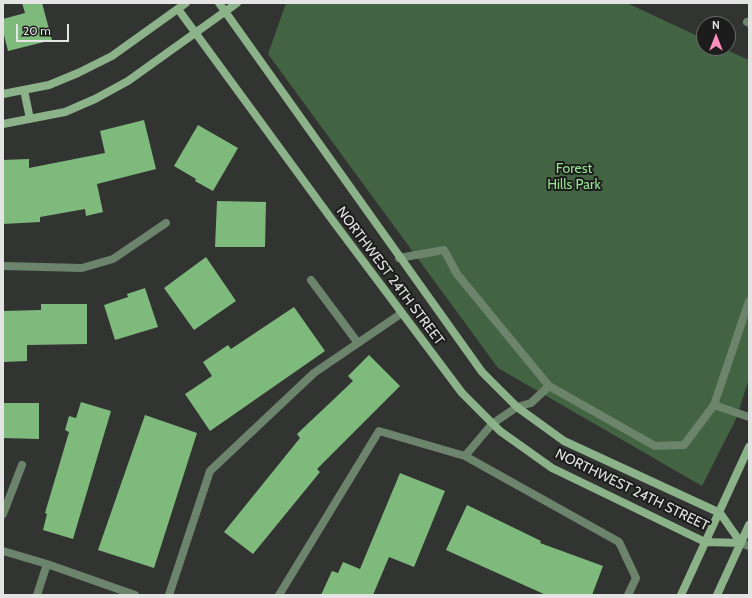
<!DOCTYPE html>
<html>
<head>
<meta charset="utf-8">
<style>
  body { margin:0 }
  #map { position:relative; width:752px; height:598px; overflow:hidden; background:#323432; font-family:Cabin,sans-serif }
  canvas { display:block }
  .frame { position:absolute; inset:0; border:4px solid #e3e4e3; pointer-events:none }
  .north { position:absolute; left:696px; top:16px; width:40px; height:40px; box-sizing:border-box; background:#1b1c1b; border:1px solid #6b6c6b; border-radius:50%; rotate:0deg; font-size:11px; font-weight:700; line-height:16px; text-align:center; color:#e3e4e3 }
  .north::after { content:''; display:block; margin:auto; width:14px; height:18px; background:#fe8ebe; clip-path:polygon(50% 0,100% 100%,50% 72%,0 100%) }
  .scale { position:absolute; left:16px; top:24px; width:53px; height:18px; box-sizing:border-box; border:2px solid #e3e4e3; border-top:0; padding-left:5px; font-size:12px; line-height:14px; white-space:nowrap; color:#e3e4e3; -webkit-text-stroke:3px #1b1c1b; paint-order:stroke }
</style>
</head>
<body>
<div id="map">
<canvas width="752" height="598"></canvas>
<div class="frame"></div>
<div class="north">N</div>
<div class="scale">20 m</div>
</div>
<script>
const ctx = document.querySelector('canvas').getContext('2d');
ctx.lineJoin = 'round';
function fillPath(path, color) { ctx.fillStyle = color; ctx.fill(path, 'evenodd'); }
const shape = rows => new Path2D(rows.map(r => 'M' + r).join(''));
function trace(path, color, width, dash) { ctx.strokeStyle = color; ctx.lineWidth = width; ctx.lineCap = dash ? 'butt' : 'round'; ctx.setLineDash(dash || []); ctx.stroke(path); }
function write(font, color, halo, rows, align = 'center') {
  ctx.font = font + ' Cabin,sans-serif'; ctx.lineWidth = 4; ctx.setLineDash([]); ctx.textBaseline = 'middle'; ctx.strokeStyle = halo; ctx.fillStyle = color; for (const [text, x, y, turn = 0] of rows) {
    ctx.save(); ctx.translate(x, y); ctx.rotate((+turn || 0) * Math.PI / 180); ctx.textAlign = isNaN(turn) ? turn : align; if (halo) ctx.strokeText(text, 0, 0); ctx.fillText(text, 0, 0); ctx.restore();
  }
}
fillPath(shape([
  [286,3,627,3,704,39,704,48,722,48,749,60,749,379,736,419,702,486,498,368,268,54]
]), '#436442');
fillPath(shape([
  [22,3,42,3,52,40,8,51,3,31,3,19,25,13],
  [144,120,156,169,97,184,103,212,86,216,85,209,40,217,40,222,3,224,3,160,29,159,29,168,105,153,100,131],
  [198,125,238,148,213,191,195,181,196,179,174,166],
  [217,201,266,202,265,247,215,247],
  [206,257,236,301,194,330,164,288],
  [145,288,158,327,115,340,104,305,128,297,127,294],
  [41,304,87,304,87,344,27,345,27,361,3,362,3,311,41,310],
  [294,307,325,351,210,431,185,394,212,376,203,362,228,345,231,349],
  [369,355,400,386,317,469,320,472,253,554,224,532,300,438,297,434,353,381,348,376],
  [81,402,111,411,73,539,43,530,47,514,45,513,69,432,65,430,69,416,76,418],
  [3,403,39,403,39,439,3,438],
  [145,415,197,433,154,568,98,550],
  [400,473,445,491,414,567,389,557,373,595,321,595,332,571,338,573,343,562,360,569],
  [467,505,541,541,540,543,603,566,592,595,546,595,446,550]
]), '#7fba7d');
trace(shape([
  [747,22,749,23],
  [399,258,444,250,457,274,549,386],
  [311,280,358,343],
  [714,405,749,417],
  [517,407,531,403,549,386,655,446,684,445,714,405,749,301],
  [3,514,22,465],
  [741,543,749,546],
  [3,551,47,564],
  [37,595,47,564,135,595],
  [169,595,210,471,314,373,402,313]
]), '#6c846b', 8);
trace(shape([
  [3,266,82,268,113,259,166,223],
  [465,456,492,424,517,407],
  [279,595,379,431,465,456,619,542,636,578,628,595]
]), '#6c846b', 8);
trace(shape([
  [219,3,482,372,517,407,564,441,720,513,741,543],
  [178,9,333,221,462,393,500,431,552,468,705,542,741,543],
  [24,90,30,119],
  [3,94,49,85,78,73,112,56,186,3],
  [3,124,65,112,95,99,128,81,237,3],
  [681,595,749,447],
  [717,595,749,525]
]), '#8bb289', 8);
write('14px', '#94e392', '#1b1c1b', [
  ["Forest",574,169],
  ["Hills Park",574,185]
]);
write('14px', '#e3e4e3', '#1b1c1b', [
  ["NORTHWEST 24TH STREET",390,276,53],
  ["NORTHWEST 24TH STREET",632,490,26]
]);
</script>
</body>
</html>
